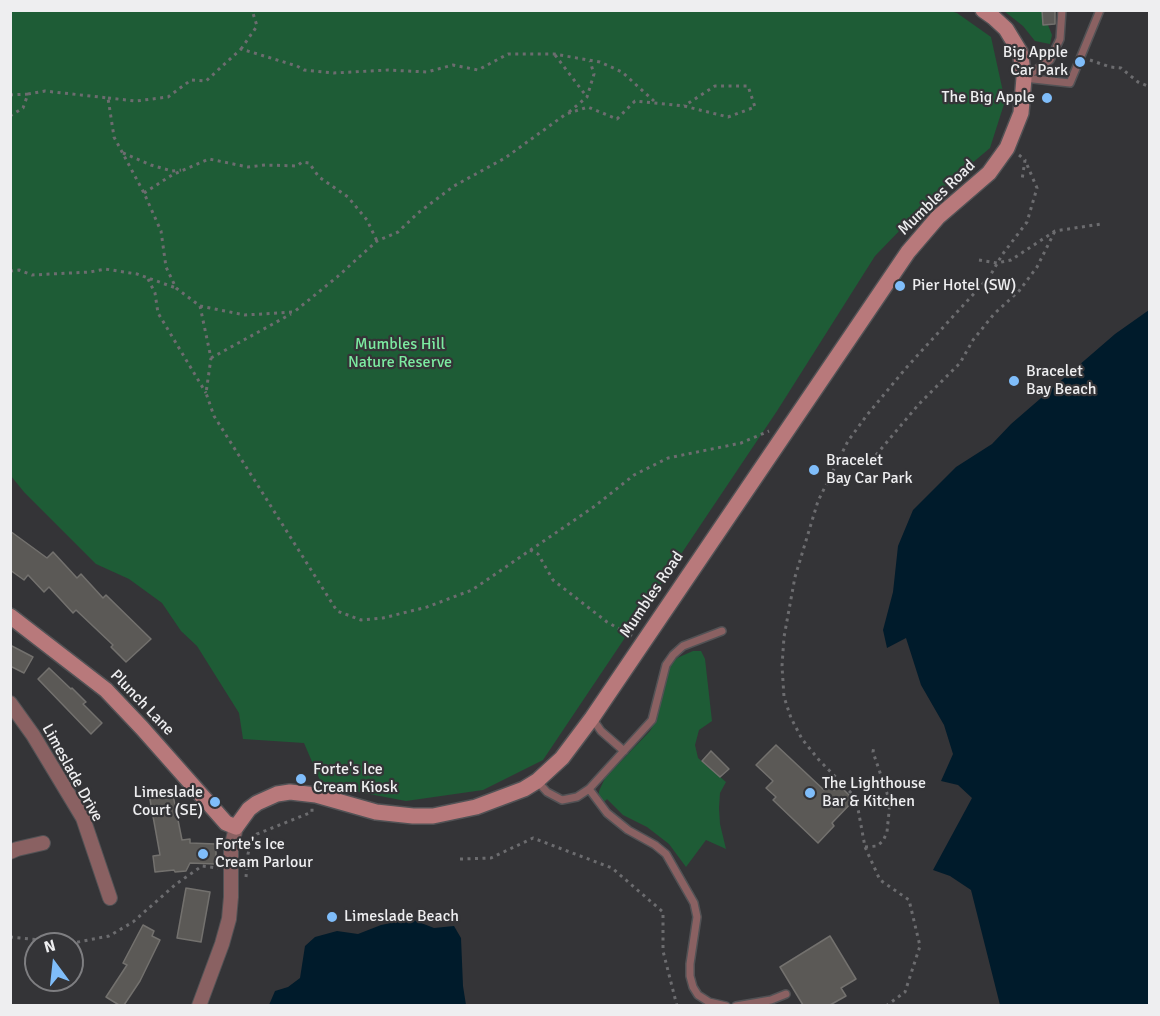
<!DOCTYPE html>
<html>
<head>
<meta charset="utf-8">
<style>
  body { margin:0 }
  #map { position:relative; width:1160px; height:1016px; overflow:hidden; background:#343437; font-family:Signika,sans-serif }
  canvas { display:block }
  .frame { position:absolute; inset:0; border:12px solid #eeeef0; pointer-events:none }
  .north { position:absolute; left:24px; top:932px; width:60px; height:60px; box-sizing:border-box; background:#343437; border:2px solid #7e7e81; border-radius:50%; rotate:345deg; font-size:16px; font-weight:700; line-height:24px; text-align:center; color:#eeeef0 }
  .north::after { content:''; display:block; margin:auto; width:21px; height:27px; background:#7fbdfa; clip-path:polygon(50% 0,100% 100%,50% 72%,0 100%) }
</style>
</head>
<body>
<div id="map">
<canvas width="1160" height="1016"></canvas>
<div class="frame"></div>
<div class="north">N</div>
</div>
<script>
const ctx = document.querySelector('canvas').getContext('2d');
ctx.lineJoin = 'round';
function fillPath(path, color) { ctx.fillStyle = color; ctx.fill(path, 'evenodd'); }
const shape = rows => new Path2D(rows.map(r => 'M' + r).join(''));
function trace(path, color, width, dash) { ctx.strokeStyle = color; ctx.lineWidth = width; ctx.lineCap = dash ? 'butt' : 'round'; ctx.setLineDash(dash || []); ctx.stroke(path); }
function write(font, color, halo, rows, align = 'center') {
  ctx.font = font + ' Signika,sans-serif'; ctx.lineWidth = 4.5; ctx.setLineDash([]); ctx.textBaseline = 'middle'; ctx.strokeStyle = halo; ctx.fillStyle = color; for (const [text, x, y, turn = 0] of rows) {
    ctx.save(); ctx.translate(x, y); ctx.rotate((+turn || 0) * Math.PI / 180); ctx.textAlign = isNaN(turn) ? turn : align; if (halo) ctx.strokeText(text, 0, 0); ctx.fillText(text, 0, 0); ctx.restore();
  }
}
fillPath(shape([
  [10,11,950,11,957,13,991,37,1005,101,990,148,932,197,875,256,777,411,543,760,483,790,406,801,322,785,304,743,243,739,239,713,197,646,181,631,162,603,129,579,96,564,24,492,11,476],
  [1004,11,1042,11,1043,25,1048,25,1052,35,1050,44,1035,41,1023,26],
  [693,651,701,651,705,659,712,721,699,730,695,745,698,758,726,782,720,793,719,808,720,824,726,849,706,840,686,867,669,844,647,827,623,815,607,799,602,804,598,799,599,791,605,778,650,731,656,720,668,666,677,658]
]), '#1e5c36');
fillPath(shape([
  [1149,310,1149,1005,1000,1005,971,890,950,876,933,870,972,798,958,785,941,781,953,754,944,725,921,685,906,638,887,648,883,630,893,592,898,546,913,510,956,467,992,444,1011,424,1115,334],
  [411,919,434,928,454,926,461,938,463,986,466,1005,269,1005,275,991,288,987,300,978,305,946,315,937,337,931,358,934,381,925]
]), '#001b2b');
const building = shape([
  [1042,10,1055,10,1055,24,1043,25,1042,10],
  [10,531,47,558,53,552,77,578,81,574,103,598,106,595,151,639,126,662,111,647,113,645,76,610,73,613,49,587,44,592,28,575,24,580,10,570,10,531],
  [10,645,33,657,24,673,10,666,10,645],
  [49,668,71,689,72,688,86,702,83,704,102,723,91,734,38,679,49,668],
  [776,745,824,790,828,785,834,790,839,785,854,800,832,823,834,826,818,843,773,800,776,797,766,788,773,781,756,765,776,745],
  [711,751,729,769,720,777,702,761,711,751],
  [172,790,182,840,190,839,190,843,216,844,216,864,190,863,186,871,175,872,174,870,155,872,153,856,160,855,149,794,172,790],
  [186,888,210,892,201,942,177,938,186,888],
  [143,925,154,931,152,936,160,940,140,981,124,1005,119,1005,106,997,127,965,123,963,143,925],
  [830,936,856,979,841,988,846,996,830,1005,803,1005,780,967,830,936]
]);
fillPath(building, '#5b5956');
trace(building, '#73716e', 1.5);
const lane = shape([
  [1024,78,1070,83,1100,10],
  [1024,78,1050,60,1060,39,1062,10],
  [592,718,601,731,624,751],
  [537,781,547,792,562,800,577,797,589,789,652,720,666,665,673,655,683,646,722,631],
  [589,789,607,813,628,830,655,845,666,854,694,903,697,917,690,964,690,976,693,987,698,995,709,1002,726,1006],
  [736,1006,771,1000,786,994]
]);
const street = shape([
  [10,703,33,735,83,818,110,898],
  [10,852,17,849,43,843],
  [199,1006,222,944,229,919,231,897,231,849,236,827]
]);
const secondary = shape([
  [10,616,106,690,142,728,226,823,236,827,249,809,257,803,277,794,290,792,316,795,376,812,413,816,433,816,476,807,524,789,537,781,562,758,592,718,908,252,938,217,989,173,1007,148,1021,113,1024,78,1022,64,1020,52,1006,29,993,17,983,10]
]);
trace(lane, '#525255', 10);
trace(street, '#525255', 16);
trace(secondary, '#525255', 18);
trace(shape([
  [241,49,257,26,252,10],
  [555,55,587,97],
  [1090,60,1110,67,1121,68,1138,82,1150,87],
  [10,95,28,94],
  [108,98,136,101,168,97,191,80,206,81,241,49,297,66,304,70,334,73,388,70,427,72,453,65,478,70,508,54,554,54,600,62,622,72,654,101],
  [569,112,587,97,594,74,590,61],
  [10,116,23,108,28,94,45,91,108,98,114,137,144,193,161,231,166,267,176,288,200,306,245,315,294,312,337,277,377,241,398,232,418,213,454,186,505,158,566,114,588,107,617,119,635,101,684,106,728,117,755,107,748,86,715,86,684,106],
  [123,153,151,165,172,171,181,170],
  [1019,155,1025,160,1022,180],
  [144,193,172,175,209,159,248,167,265,165,297,166,302,162,309,163,319,177,348,197,367,220,377,241],
  [979,260,997,263,1011,260,1055,231,1101,224],
  [10,271,19,270,32,275,90,272,105,269,137,274,176,288],
  [148,279,155,293,158,313,206,393],
  [200,306,211,358,206,393,214,416,337,611,361,620,383,618,427,607,472,590,595,506,634,475,668,458,741,443,769,431],
  [211,358,291,314],
  [876,455,919,404,960,363,973,340,994,314,1019,291,1037,267,1055,231],
  [530,550,538,554,553,580,607,622,632,636],
  [865,847,877,846,883,841,887,832,890,802,873,752,874,746],
  [460,859,491,858,533,838,612,868,663,912,663,951,677,1006],
  [246,877,248,854,251,842,257,834,312,812,312,808],
  [10,937,73,943,109,936,133,922,176,884,202,866,218,868],
  [886,1006,905,992,920,946,909,900,880,880,865,847,856,798,819,760,802,739,791,718,784,697,782,666,784,637,795,577,818,501,848,441,867,415,906,368,990,276,1002,255,1027,222,1037,188,1025,160]
]), '#6c6c6f', 3, [3, 4.5]);
trace(lane, '#8a6162', 7);
trace(street, '#8a6162', 14);
trace(secondary, '#b8797b', 15);
for (const [x, y, r, color] of [
  [1080,62,6,"#7fbdfa"],
  [1047,98,6,"#7fbdfa"],
  [900,286,6,"#7fbdfa"],
  [1014,381,6,"#7fbdfa"],
  [814,470,6,"#7fbdfa"],
  [301,779,6,"#7fbdfa"],
  [810,793,6,"#7fbdfa"],
  [215,802,6,"#7fbdfa"],
  [203,854,6,"#7fbdfa"],
  [332,917,6,"#7fbdfa"]
]) { const dot = new Path2D(); dot.arc(x, y, r, 0, 2 * Math.PI); ctx.fillStyle = color; ctx.fill(dot); trace(dot, '#343437', 2); }
write('16px', '#eeeef0', '#343437', [
  ["Big Apple",1068,53,"right"],
  ["Car Park",1068,71,"right"],
  ["The Big Apple",1035,98,"right"],
  ["Pier Hotel (SW)",912,286],
  ["Bracelet",1026,372],
  ["Bay Beach",1026,390],
  ["Bracelet",826,461],
  ["Bay Car Park",826,479],
  ["Forte's Ice",313,770],
  ["Cream Kiosk",313,788],
  ["The Lighthouse",822,784],
  ["Bar & Kitchen",822,802],
  ["Limeslade",203,793,"right"],
  ["Court (SE)",203,811,"right"],
  ["Forte's Ice",215,845],
  ["Cream Parlour",215,863],
  ["Limeslade Beach",344,917]
], 'left');
write('16px', '#eeeef0', '#343437', [
  ["Mumbles Road",937,198,-44],
  ["Mumbles Road",652,595,-56],
  ["Plunch Lane",142,703,46],
  ["Limeslade Drive",72,773,61]
]);
write('16px', '#7ceba1', '#343437', [
  ["Mumbles Hill",400,345],
  ["Nature Reserve",400,363]
]);
</script>
</body>
</html>
